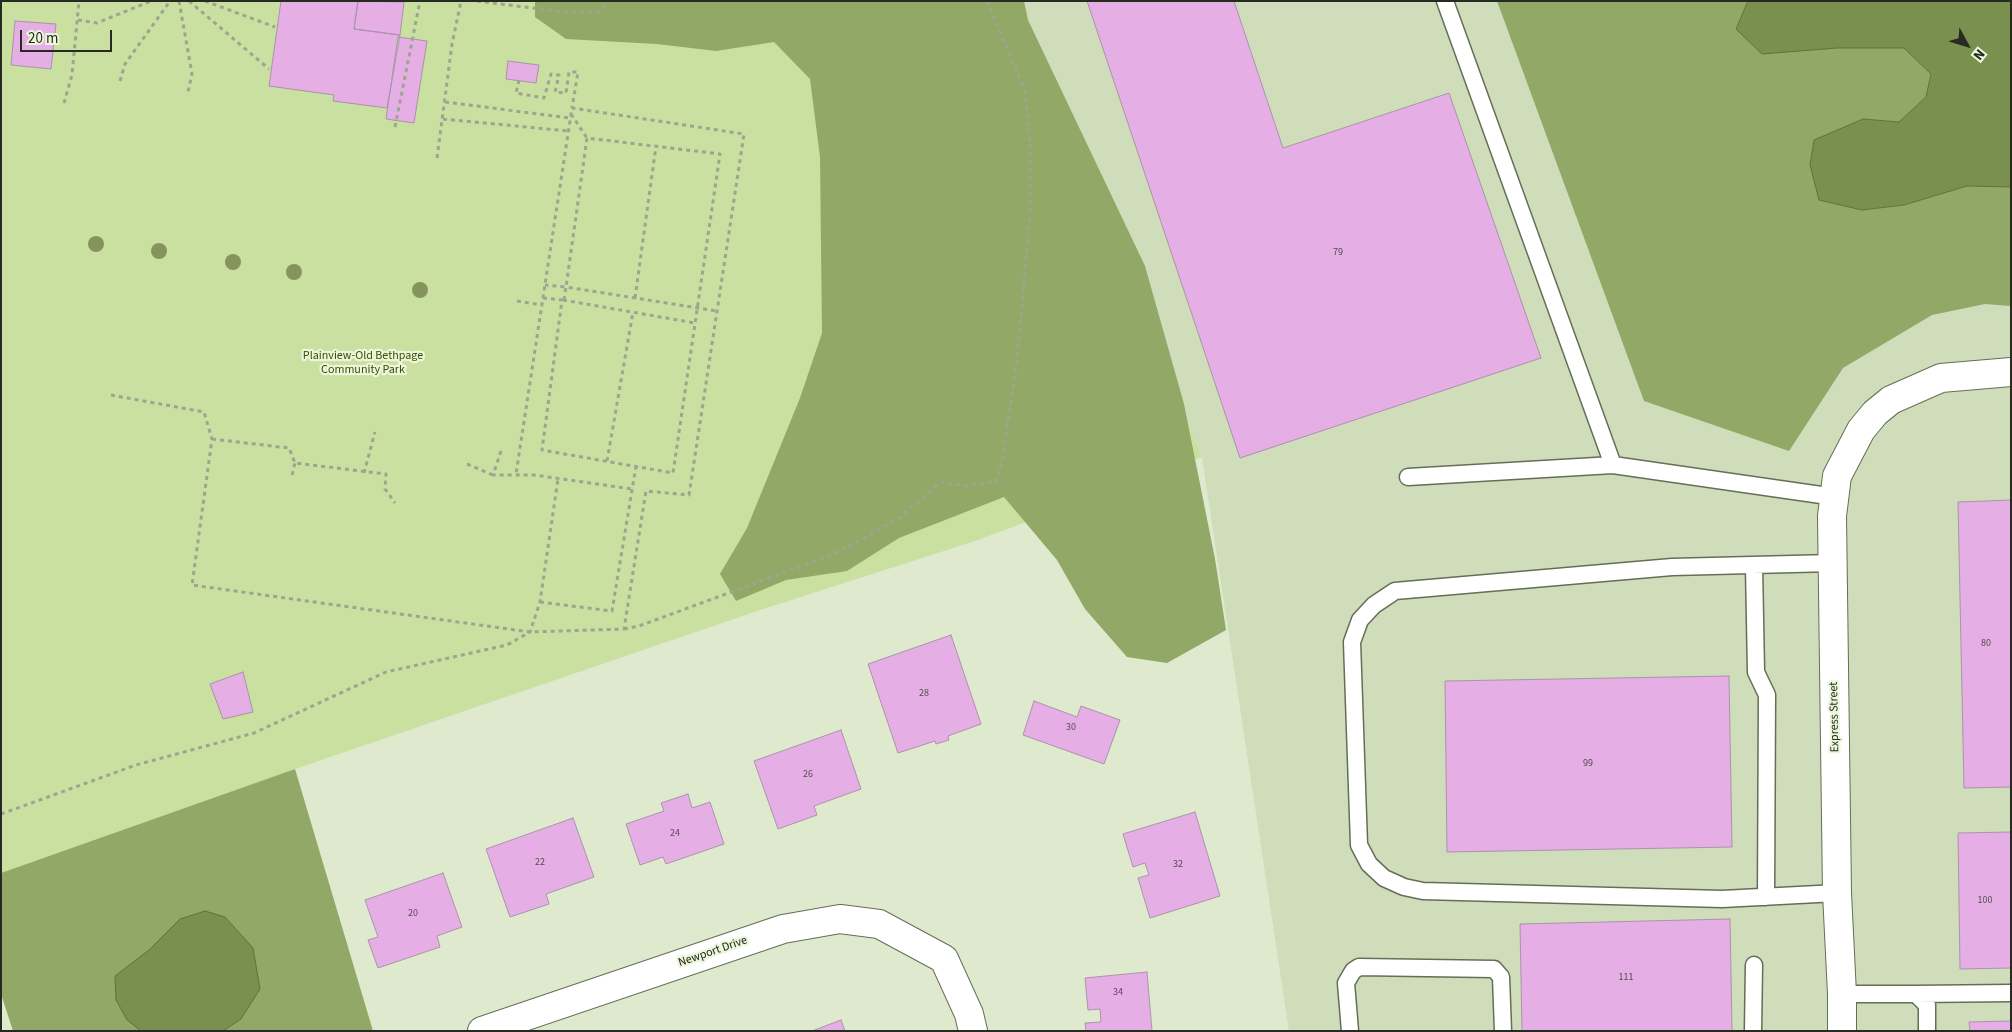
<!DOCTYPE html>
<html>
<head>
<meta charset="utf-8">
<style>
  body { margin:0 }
  #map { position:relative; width:2012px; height:1032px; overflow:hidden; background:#dee9cd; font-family:"Source Sans 3",sans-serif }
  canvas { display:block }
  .frame { position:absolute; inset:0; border:2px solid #262a20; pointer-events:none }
  .north { position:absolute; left:1942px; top:20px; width:50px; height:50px; -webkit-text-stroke:4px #ebf6da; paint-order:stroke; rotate:129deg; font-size:14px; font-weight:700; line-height:20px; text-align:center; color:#262a20 }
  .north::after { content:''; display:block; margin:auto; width:18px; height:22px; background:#262a20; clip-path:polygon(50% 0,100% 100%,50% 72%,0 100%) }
  .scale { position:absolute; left:20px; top:30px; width:92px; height:22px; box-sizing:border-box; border:2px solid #262a20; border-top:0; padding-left:6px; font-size:15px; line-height:18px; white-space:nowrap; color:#262a20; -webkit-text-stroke:4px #ebf6da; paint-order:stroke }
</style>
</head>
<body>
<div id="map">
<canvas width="2012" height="1032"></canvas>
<div class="frame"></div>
<div class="north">N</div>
<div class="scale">20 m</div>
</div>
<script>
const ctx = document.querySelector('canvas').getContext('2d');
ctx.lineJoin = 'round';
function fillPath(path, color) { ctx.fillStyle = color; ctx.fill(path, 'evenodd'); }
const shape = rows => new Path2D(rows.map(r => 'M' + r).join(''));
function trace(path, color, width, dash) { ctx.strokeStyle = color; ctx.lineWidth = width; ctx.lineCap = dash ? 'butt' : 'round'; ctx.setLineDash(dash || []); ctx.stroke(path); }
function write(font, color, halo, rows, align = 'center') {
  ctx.font = font + ' "Source Sans 3",sans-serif'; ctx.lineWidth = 4.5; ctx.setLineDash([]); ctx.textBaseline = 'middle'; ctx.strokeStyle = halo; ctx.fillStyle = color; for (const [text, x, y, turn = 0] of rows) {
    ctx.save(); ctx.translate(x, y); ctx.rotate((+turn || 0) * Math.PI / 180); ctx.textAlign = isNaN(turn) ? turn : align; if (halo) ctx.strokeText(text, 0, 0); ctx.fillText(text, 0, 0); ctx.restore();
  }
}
fillPath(shape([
  [1013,1,2011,1,2011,1031,1289,1031,1202,457]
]), '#d0ddba');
fillPath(shape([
  [1,1,1013,1,1202,457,975,541,760,610,295,769,1,873]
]), '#c9e0a1');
fillPath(shape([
  [535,1,1024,1,1028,20,1145,266,1184,404,1215,559,1226,630,1167,663,1127,657,1085,609,1057,560,1004,497,899,538,847,571,786,580,736,601,720,574,747,528,800,398,822,333,820,157,810,79,774,42,716,51,657,44,566,39,535,17],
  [1497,1,1748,1,1736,29,1837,48,1904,48,1931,74,1926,97,1899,122,1862,119,1819,200,1862,210,1904,205,1967,186,2011,187,2011,306,1985,304,1932,315,1843,368,1789,451,1644,401],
  [295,769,373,1031,13,1031,1,994,1,873]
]), '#91a866');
const water = shape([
  [1748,1,2011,1,2011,187,1967,186,1904,205,1862,210,1819,200,1810,165,1814,140,1863,119,1899,122,1926,97,1931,74,1904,48,1837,48,1762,54,1736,29,1748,1],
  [205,911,225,917,253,948,260,989,241,1019,223,1031,141,1031,127,1020,116,1000,115,976,149,950,180,919,205,911]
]);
fillPath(water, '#7a904f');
trace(water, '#617141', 1);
const building = shape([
  [281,1,358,1,354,29,400,35,387,108,333,101,334,95,269,86,281,1],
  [358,1,404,2,400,35,354,29,358,1],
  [1087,1,1234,1,1283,148,1449,93,1541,358,1240,458,1087,1],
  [15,21,56,24,51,69,11,65,15,21],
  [398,37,427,41,414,123,386,119,398,37],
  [508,61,539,65,536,83,506,79,508,61],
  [2011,500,2011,787,1964,788,1958,502,2011,500],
  [951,635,981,724,948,736,949,740,936,744,935,741,898,753,868,664,951,635],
  [243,672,253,712,223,719,210,684,243,672],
  [1729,676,1732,847,1447,852,1445,681,1729,676],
  [1034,701,1077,717,1081,706,1120,720,1104,764,1023,735,1034,701],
  [841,730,861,789,814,806,817,815,778,829,754,761,841,730],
  [688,794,692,808,710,802,724,844,666,864,663,857,640,865,626,824,664,811,661,803,688,794],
  [1195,812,1220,896,1150,918,1138,878,1149,875,1145,863,1133,867,1123,834,1195,812],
  [573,818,594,877,546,894,549,904,510,917,486,849,573,818],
  [2011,832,2011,968,1960,969,1958,833,2011,832],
  [443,873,462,927,437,936,440,947,378,968,368,940,378,937,365,900,443,873],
  [1730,919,1732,1031,1522,1031,1520,924,1730,919],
  [1147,972,1152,1031,1086,1031,1085,1023,1101,1022,1100,1009,1088,1010,1085,978,1147,972],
  [841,1020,845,1031,812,1031,841,1020],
  [2011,1021,2011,1031,1970,1031,1969,1022,2011,1021]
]);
fillPath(building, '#e5aee4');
trace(building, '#a994a9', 1);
const lane = shape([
  [1445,1,1613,465,1835,497],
  [1408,477,1613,465],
  [1833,563,1672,567,1395,591,1374,605,1360,620,1352,642,1359,845,1369,864,1384,878,1404,887,1423,891,1722,899,1837,893],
  [1754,566,1756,672,1767,695,1766,897],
  [1842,994,1916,994,1927,1005,1927,1031],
  [1916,994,2011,993],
  [1350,1031,1346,983,1353,971,1359,967,1494,969,1501,977,1503,1031],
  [1753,1031,1754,965]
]);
const street = shape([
  [482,1031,783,929,840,919,879,924,944,959,969,1014,973,1031],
  [1842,1031,1842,994,1837,893,1832,516,1837,476,1861,430,1875,413,1891,400,1941,378,2011,372]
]);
trace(lane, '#656e56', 19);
trace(street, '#656e56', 30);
trace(shape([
  [179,1,192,74,188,92],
  [189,1,269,69],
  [205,1,275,27],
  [477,1,564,12,597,12,610,1],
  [78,20,97,23,151,1],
  [519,80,516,93,544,98,551,74,559,75,555,92,566,93,569,72,578,72,572,108],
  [120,81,125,64,170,1],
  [445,102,570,118],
  [64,103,72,75,79,1],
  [571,114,587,138],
  [443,119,568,131],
  [395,127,420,1],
  [437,158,452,44,461,1],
  [543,298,562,300,542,450,673,473,720,154,587,138,566,287,545,285],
  [635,298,656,146],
  [563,300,695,323],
  [564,300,566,287,717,311],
  [517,301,542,305],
  [111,395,204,412,212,439,192,585,530,632,624,629,646,491,689,495,744,134,572,108,516,474],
  [212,439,289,448,295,463,386,474,385,489,395,503],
  [501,451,493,475,534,475,632,489],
  [607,461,633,312],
  [467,464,493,475],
  [364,473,375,432],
  [292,475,295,463],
  [540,602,612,611,636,466],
  [624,629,639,626,829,556,868,536,900,517,941,482,964,486,996,482,1002,461,1017,360,1030,215,1030,142,1025,91,987,1],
  [1,814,136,765,254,733,386,672,507,645,530,632,540,602,558,479]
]), '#9da590', 3, [4, 4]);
trace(lane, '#fff', 16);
trace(street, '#fff', 28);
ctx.fillStyle = '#84945c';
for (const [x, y] of [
  [96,244],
  [159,251],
  [233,262],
  [294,272],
  [420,290]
]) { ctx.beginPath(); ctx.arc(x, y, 8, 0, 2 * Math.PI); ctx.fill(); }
write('10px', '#564b51', null, [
  ["79",1338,253],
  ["80",1986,644],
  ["28",924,694],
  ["30",1071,728],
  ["99",1588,764],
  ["26",808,775],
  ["24",675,834],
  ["22",540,863],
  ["32",1178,865],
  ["100",1985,901],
  ["20",413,914],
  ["111",1626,978],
  ["34",1118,993]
]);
write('12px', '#3a4e00', '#ebf6da', [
  ["Plainview-Old Bethpage",363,356],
  ["Community Park",363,370]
]);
write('12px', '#262a20', '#ebf6da', [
  ["Express Street",1835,717,-91],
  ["Newport Drive",713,952,-19]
]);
</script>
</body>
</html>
